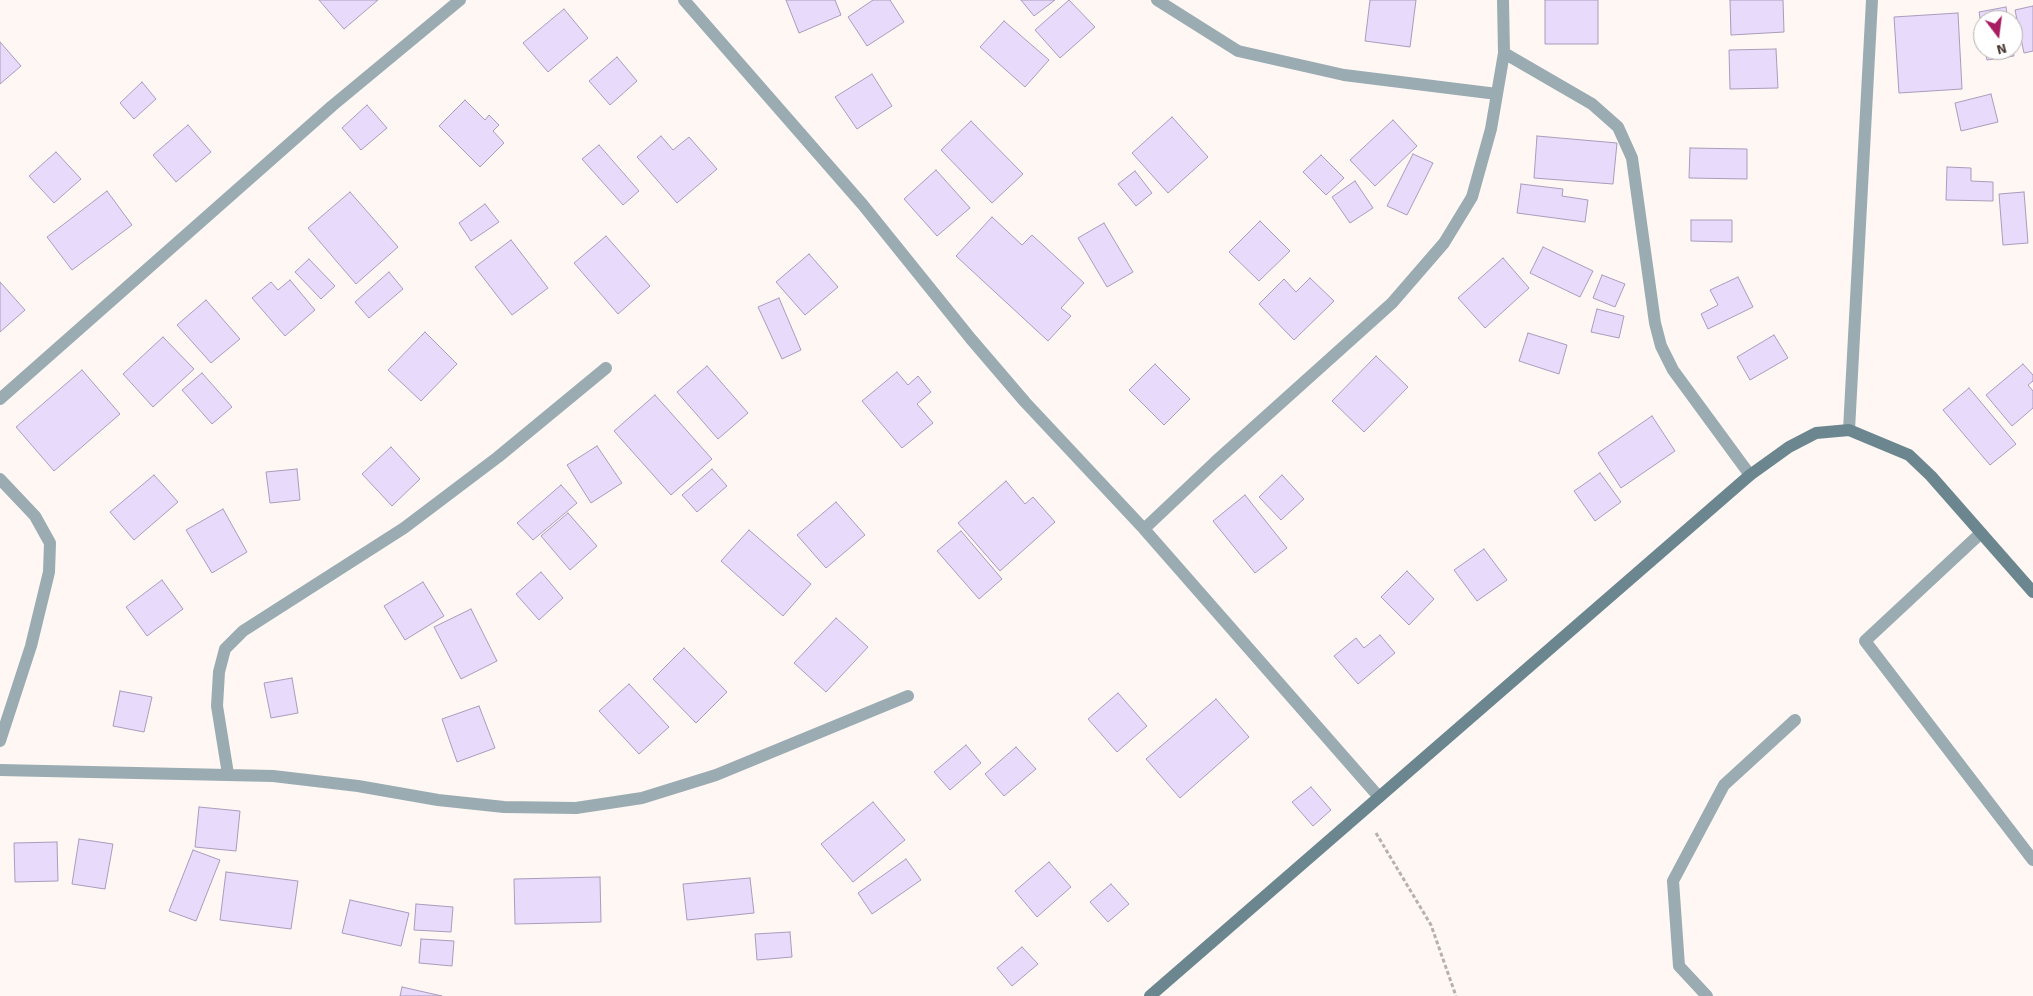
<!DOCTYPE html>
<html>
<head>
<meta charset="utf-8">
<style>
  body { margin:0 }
  #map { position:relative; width:2033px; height:996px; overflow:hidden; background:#fef7f3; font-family:Signika,sans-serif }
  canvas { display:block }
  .north { position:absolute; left:1973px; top:10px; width:50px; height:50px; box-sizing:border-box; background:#fff; border:1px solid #b6b0ad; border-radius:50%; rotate:165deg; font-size:14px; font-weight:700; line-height:20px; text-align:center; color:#483932 }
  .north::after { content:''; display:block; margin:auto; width:18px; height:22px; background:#a81d62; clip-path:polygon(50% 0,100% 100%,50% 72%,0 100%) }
</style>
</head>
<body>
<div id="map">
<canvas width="2033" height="996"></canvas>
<div class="north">N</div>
</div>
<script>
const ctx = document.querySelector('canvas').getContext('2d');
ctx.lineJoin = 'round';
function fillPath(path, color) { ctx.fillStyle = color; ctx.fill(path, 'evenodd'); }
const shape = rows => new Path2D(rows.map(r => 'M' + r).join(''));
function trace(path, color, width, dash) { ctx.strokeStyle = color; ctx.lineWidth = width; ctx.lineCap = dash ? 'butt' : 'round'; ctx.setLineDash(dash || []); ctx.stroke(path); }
const building = shape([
  [319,0,378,0,344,29,319,0],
  [786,0,835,0,841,15,799,33,786,0],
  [873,0,890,0,904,22,867,46,848,17,873,0],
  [1021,0,1055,0,1034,16,1021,0],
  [1069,0,1095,27,1060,58,1035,30,1069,0],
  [1370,0,1416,0,1410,47,1365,41,1370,0],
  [1545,0,1598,0,1598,44,1545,44,1545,0],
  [1730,0,1783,0,1784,32,1731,35,1730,0],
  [2033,6,2033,51,2024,53,2015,10,2033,6],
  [2006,7,2008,20,1983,20,1983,36,1979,12,2006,7],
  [564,9,588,38,548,72,523,43,564,9],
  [1958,13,1962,89,1899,93,1894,17,1958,13],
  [1004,21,1049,60,1025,87,980,47,1004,21],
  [0,42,21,66,0,84,0,42],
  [1776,49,1778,88,1730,89,1729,50,1776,49],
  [1985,50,2013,50,2014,56,1987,60,1985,50],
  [617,57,637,81,610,105,589,81,617,57],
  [872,74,892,106,857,129,835,97,872,74],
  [142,82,156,99,134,119,120,103,142,82],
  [1991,94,1998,122,1961,131,1955,103,1991,94],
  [465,100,485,120,489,115,499,125,493,131,504,143,480,167,439,126,465,100],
  [367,105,387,128,361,150,342,128,367,105],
  [1172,117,1208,157,1168,193,1132,153,1172,117],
  [1393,120,1417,146,1375,186,1350,160,1393,120],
  [971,121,1023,174,992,203,941,150,971,121],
  [188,125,211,152,176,182,153,155,188,125],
  [661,136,673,150,689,137,717,169,677,203,637,157,661,136],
  [1537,136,1617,143,1613,184,1534,178,1537,136],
  [599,145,639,191,623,205,582,159,599,145],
  [1690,148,1747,149,1747,179,1689,178,1690,148],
  [56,152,81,179,54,203,29,176,56,152],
  [1413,154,1433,163,1407,215,1387,206,1413,154],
  [1321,155,1344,178,1326,195,1303,172,1321,155],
  [1947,167,1971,168,1971,181,1993,182,1993,201,1946,200,1947,167],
  [936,170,970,208,937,236,904,199,936,170],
  [1135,171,1152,193,1136,206,1118,184,1135,171],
  [1355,181,1373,208,1350,223,1332,197,1355,181],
  [1521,184,1563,189,1562,196,1588,200,1585,222,1517,213,1521,184],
  [107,191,132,225,72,270,47,237,107,191],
  [350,192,398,247,356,284,308,228,350,192],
  [2024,192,2028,243,2003,245,1999,194,2024,192],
  [485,204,499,222,471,241,459,223,485,204],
  [992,217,1022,245,1032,235,1084,283,1061,308,1071,316,1048,341,956,256,992,217],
  [1691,220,1732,220,1732,242,1691,241,1691,220],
  [1260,221,1290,251,1259,281,1229,252,1260,221],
  [1104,223,1133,272,1107,287,1078,238,1104,223],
  [606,236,650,286,618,314,574,263,606,236],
  [511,240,548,288,512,315,475,267,511,240],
  [1543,247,1593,271,1580,297,1530,273,1543,247],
  [809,254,838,287,805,315,776,282,809,254],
  [1503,258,1529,288,1485,328,1458,298,1503,258],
  [309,259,335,286,321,299,295,272,309,259],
  [389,272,403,289,369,318,355,302,389,272],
  [1602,275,1625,284,1615,307,1593,298,1602,275],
  [1738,277,1753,307,1708,329,1701,314,1718,305,1710,290,1738,277],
  [1310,278,1334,301,1294,340,1259,304,1284,279,1296,292,1310,278],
  [290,280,315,310,285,336,252,298,271,282,278,290,290,280],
  [0,282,25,310,0,332,0,282],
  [779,298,801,350,782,359,758,307,779,298],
  [206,300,240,339,211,363,177,325,206,300],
  [1597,309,1624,316,1619,338,1591,332,1597,309],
  [425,332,457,364,421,401,388,370,425,332],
  [1528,333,1567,345,1559,374,1519,361,1528,333],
  [1774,335,1788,358,1750,380,1737,357,1774,335],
  [163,337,194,369,153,407,123,374,163,337],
  [1376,356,1408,387,1364,432,1332,401,1376,356],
  [1155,364,1190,399,1164,425,1129,390,1155,364],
  [2023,364,2033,375,2033,381,2028,385,2033,391,2033,408,2012,426,1986,395,2023,364],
  [707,366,748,413,718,439,677,392,707,366],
  [82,370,120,414,54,471,16,427,82,370],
  [897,372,908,385,918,376,931,392,917,404,933,423,902,448,862,401,897,372],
  [202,373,232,407,212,424,182,390,202,373],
  [1969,388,2016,444,1990,465,1943,410,1969,388],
  [655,395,712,459,671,495,614,431,655,395],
  [1652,416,1675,451,1621,488,1598,453,1652,416],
  [597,446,622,483,591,503,567,465,597,446],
  [391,447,420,479,392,506,362,474,391,447],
  [297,469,300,500,270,503,266,472,297,469],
  [712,469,727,486,697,512,682,495,712,469],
  [1600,473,1621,502,1595,521,1574,491,1600,473],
  [154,475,178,502,134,540,110,512,154,475],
  [1282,475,1304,499,1281,520,1259,497,1282,475],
  [1006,481,1025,504,1033,497,1055,522,1000,571,958,523,1006,481],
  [561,485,577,503,533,540,517,523,561,485],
  [1245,495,1287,548,1255,573,1213,521,1245,495],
  [836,502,865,535,826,568,797,535,836,502],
  [223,509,247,552,212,573,186,530,223,509],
  [568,513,597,546,570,570,541,536,568,513],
  [749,530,811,584,783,616,721,561,749,530],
  [961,531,1002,579,979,599,937,551,961,531],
  [1484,549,1507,580,1477,601,1454,570,1484,549],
  [1407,571,1434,599,1409,625,1381,597,1407,571],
  [541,572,563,598,539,620,516,594,541,572],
  [162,580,183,609,147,636,126,607,162,580],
  [423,582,444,616,405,640,384,606,423,582],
  [471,609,497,661,461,679,434,627,471,609],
  [836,618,868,647,826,692,794,663,836,618],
  [1380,635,1395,653,1358,684,1334,656,1356,638,1364,648,1380,635],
  [684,648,727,692,696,723,653,679,684,648],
  [292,678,298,713,271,718,264,683,292,678],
  [629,684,669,727,639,754,599,711,629,684],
  [120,691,152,697,144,732,113,726,120,691],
  [1118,693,1147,726,1117,752,1088,719,1118,693],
  [1216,699,1249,737,1180,798,1146,759,1216,699],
  [479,706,495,748,457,762,442,719,479,706],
  [966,745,981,763,950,790,934,772,966,745],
  [1016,747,1036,769,1004,796,985,774,1016,747],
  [1311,787,1331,810,1313,826,1292,802,1311,787],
  [873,802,905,840,853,882,821,844,873,802],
  [199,807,240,811,236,851,195,847,199,807],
  [79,839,113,844,105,889,72,884,79,839],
  [57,842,58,881,15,882,14,843,57,842],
  [193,850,220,860,196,921,169,911,193,850],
  [906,859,921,880,872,914,858,893,906,859],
  [1049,862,1071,887,1037,917,1015,891,1049,862],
  [226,872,298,881,291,929,220,920,226,872],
  [600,877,601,922,515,924,514,879,600,877],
  [750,878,754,913,687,920,683,884,750,878],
  [1111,884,1129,904,1108,922,1090,902,1111,884],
  [350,900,409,913,401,946,342,933,350,900],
  [416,904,453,907,451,932,414,930,416,904],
  [790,932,792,957,757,960,755,934,790,932],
  [421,939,454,941,452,966,419,963,421,939],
  [1022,947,1038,964,1012,986,997,968,1022,947],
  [402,987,442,996,400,996,402,987]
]);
fillPath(building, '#e7dafb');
trace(building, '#a99cbc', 1);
trace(shape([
  [1376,833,1431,925,1456,996]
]), '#bab0ab', 3, [4, 2.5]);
trace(shape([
  [1981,533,1865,641,2033,860],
  [1707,996,1679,966,1673,881,1724,785,1795,720]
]), '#9aabb2', 12);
trace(shape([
  [684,0,863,205,971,339,1025,402,1144,529,1379,797],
  [1157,0,1238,51,1344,75,1497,94],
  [1503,0,1504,53,1592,104,1618,127,1632,158,1655,323,1661,346,1673,370,1750,475],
  [0,399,332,106,460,0],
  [1849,430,1872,0],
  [0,479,35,516,50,543,49,572,31,646,0,741],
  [1144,529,1215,462,1392,303,1444,243,1472,197,1491,129,1504,53],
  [0,770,273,776,358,786,438,800,504,807,576,808,642,798,716,775,908,696],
  [228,774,217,706,219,672,225,649,243,631,404,528,498,457,606,368]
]), '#9aabb2', 12);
trace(shape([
  [1150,996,1750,475,1789,447,1816,433,1849,430,1909,455,1931,476,2033,592]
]), '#6c8690', 12);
</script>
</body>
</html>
